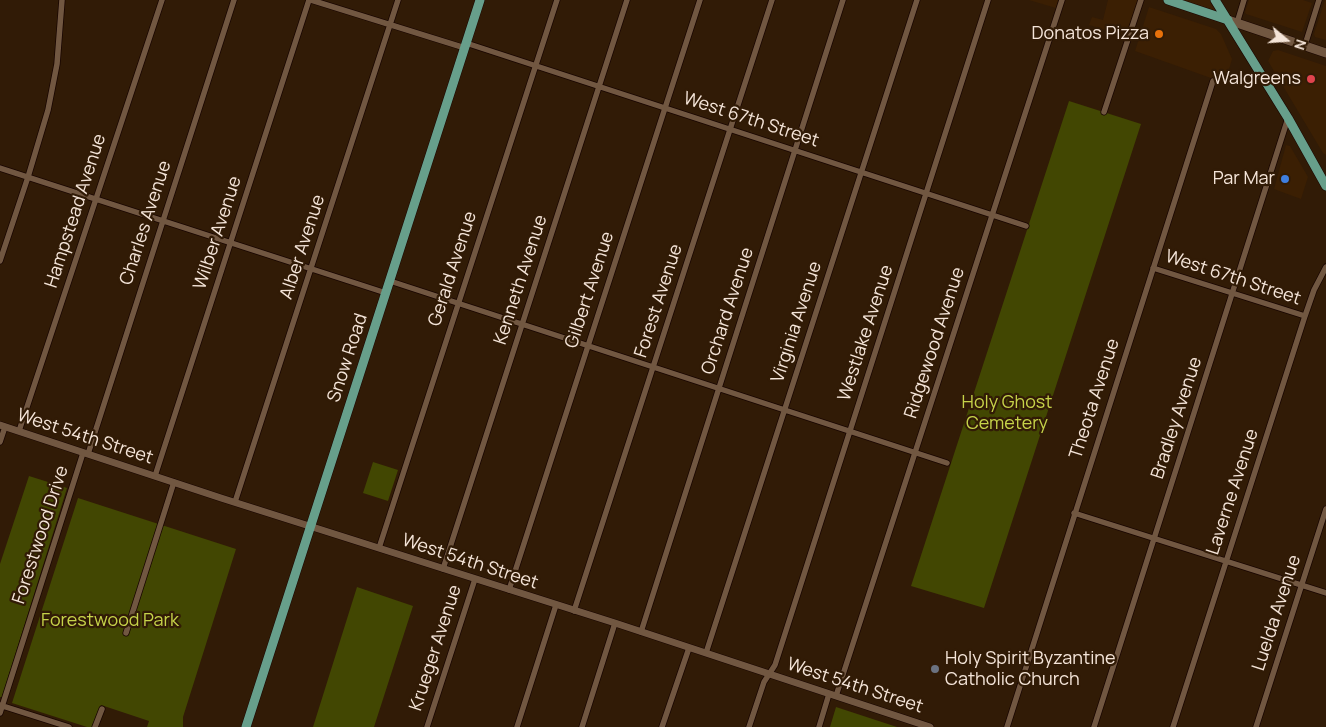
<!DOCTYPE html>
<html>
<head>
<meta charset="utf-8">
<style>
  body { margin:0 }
  #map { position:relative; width:1326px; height:727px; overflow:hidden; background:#311b06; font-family:Manrope,sans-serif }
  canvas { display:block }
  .north { position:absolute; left:1261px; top:15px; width:50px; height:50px; -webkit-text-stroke:4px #311b06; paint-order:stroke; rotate:108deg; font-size:14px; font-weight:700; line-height:20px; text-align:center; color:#f5e5d9 }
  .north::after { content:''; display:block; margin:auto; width:18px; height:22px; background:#f5e5d9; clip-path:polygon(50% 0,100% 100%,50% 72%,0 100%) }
</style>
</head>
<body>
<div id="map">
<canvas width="1326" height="727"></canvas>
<div class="north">N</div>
</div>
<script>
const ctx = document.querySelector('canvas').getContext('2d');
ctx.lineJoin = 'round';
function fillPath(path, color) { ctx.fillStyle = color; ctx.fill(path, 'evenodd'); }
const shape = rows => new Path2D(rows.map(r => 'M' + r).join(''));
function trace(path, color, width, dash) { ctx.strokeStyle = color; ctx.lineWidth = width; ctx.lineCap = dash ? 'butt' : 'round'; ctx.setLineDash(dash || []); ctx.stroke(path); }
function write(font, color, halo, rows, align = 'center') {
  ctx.font = font + ' Manrope,sans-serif'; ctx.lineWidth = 4.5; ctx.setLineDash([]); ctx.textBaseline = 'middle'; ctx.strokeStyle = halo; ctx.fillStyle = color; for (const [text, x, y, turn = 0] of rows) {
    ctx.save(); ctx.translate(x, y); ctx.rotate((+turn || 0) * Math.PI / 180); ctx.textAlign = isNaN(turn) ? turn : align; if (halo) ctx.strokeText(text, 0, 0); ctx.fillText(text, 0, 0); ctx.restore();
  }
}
fillPath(shape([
  [1029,0,1058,0,1056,8],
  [1108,0,1138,0,1127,36,1089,25,1092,17,1103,20],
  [1172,0,1213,0,1224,18],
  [1249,0,1303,0,1312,3,1302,32,1246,14,1245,12],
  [1325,0,1326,0,1326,40,1315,37,1314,34],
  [1149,7,1216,29,1221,34,1232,59,1225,83,1135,51],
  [1278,50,1326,66,1326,155,1323,153,1268,61,1273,51],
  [1286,145,1290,146,1308,177,1301,199,1274,189]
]), '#3b1f03');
fillPath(shape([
  [1069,101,1141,124,984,608,911,586],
  [373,462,398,470,388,501,363,493],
  [29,476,67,488,2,697,0,697,0,564],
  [78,498,236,549,183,717,183,727,147,727,149,721,101,705,93,727,87,727,12,703],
  [357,587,413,606,374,727,313,727],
  [836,707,897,727,830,727]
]), '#424702');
const minor = shape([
  [311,0,465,48],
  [1237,23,1244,0],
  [466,43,1026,226],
  [1305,45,1319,0],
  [1104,112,1141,0],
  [0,168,386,293],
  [0,261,28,177,48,110,57,64,62,0],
  [1153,268,1305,316],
  [390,281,947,463],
  [19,431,162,0],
  [0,442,5,427],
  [88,454,234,0],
  [155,476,309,0],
  [235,502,398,0],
  [1074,513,1326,593],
  [379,548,557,0],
  [443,569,627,0],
  [509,590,700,0],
  [574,611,772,0],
  [641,632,843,0],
  [126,633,174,482],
  [706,653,917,0],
  [836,696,1062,0],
  [0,705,69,727],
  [0,713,83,453],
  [95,727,102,709],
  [427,727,475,579],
  [517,727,556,605],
  [582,727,615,623],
  [662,727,689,648],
  [749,727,764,682,775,665,988,0],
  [819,727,829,694],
  [1007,727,1213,81],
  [1094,727,1288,118],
  [1173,727,1305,316,1314,290,1326,267],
  [1256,727,1326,509]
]);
const tertiary = shape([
  [0,425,221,498,615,623,930,727]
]);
const secondary = shape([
  [1228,20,1326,53]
]);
const primary = shape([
  [1168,0,1228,20],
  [1215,0,1288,118,1326,186],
  [246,727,480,0]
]);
trace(minor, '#180500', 7);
trace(tertiary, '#180500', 8);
trace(secondary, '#180500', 10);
trace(primary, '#180500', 10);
trace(minor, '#715741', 5.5);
trace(tertiary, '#715741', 7);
trace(secondary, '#715741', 9);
trace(primary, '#679f8b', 9);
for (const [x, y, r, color] of [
  [1159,34,5,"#e8710a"],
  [1311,79,5,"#e0444e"],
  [1285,179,5,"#3f7fe0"],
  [935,669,5,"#6b7280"]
]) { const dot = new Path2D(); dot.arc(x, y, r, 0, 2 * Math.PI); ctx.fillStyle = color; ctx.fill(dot); trace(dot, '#311b06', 2); }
write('18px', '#f5e5d9', '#311b06', [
  ["Donatos Pizza",1149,34],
  ["Walgreens",1301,79],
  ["Par Mar",1275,179],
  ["Holy Spirit Byzantine",945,659,"left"],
  ["Catholic Church",945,680,"left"]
], 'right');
write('18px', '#f5e5d9', '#311b06', [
  ["West 67th Street",751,120,18],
  ["Hampstead Avenue",76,211,-72],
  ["Charles Avenue",146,223,-72],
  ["Wilber Avenue",218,233,-72],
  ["Alber Avenue",303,247,-72],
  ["Gerald Avenue",453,269,-72],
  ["West 67th Street",1233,278,18],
  ["Kenneth Avenue",521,280,-72],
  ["Gilbert Avenue",590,290,-72],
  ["Forest Avenue",659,301,-72],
  ["Orchard Avenue",728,311,-72],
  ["Virginia Avenue",797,322,-72],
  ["Westlake Avenue",866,333,-72],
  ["Ridgewood Avenue",935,343,-72],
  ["Snow Road",348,358,-72],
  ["Theota Avenue",1095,399,-72],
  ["Bradley Avenue",1177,418,-72],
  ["West 54th Street",85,437,18],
  ["Laverne Avenue",1233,492,-72],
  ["Forestwood Drive",41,535,-72],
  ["West 54th Street",470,562,18],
  ["Luelda Avenue",1277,613,-72],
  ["Krueger Avenue",436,648,-72],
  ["West 54th Street",855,686,18]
]);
write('18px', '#c6d349', '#311b06', [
  ["Holy Ghost",1007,403],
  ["Cemetery",1007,424],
  ["Forestwood Park",110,621]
]);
</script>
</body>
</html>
